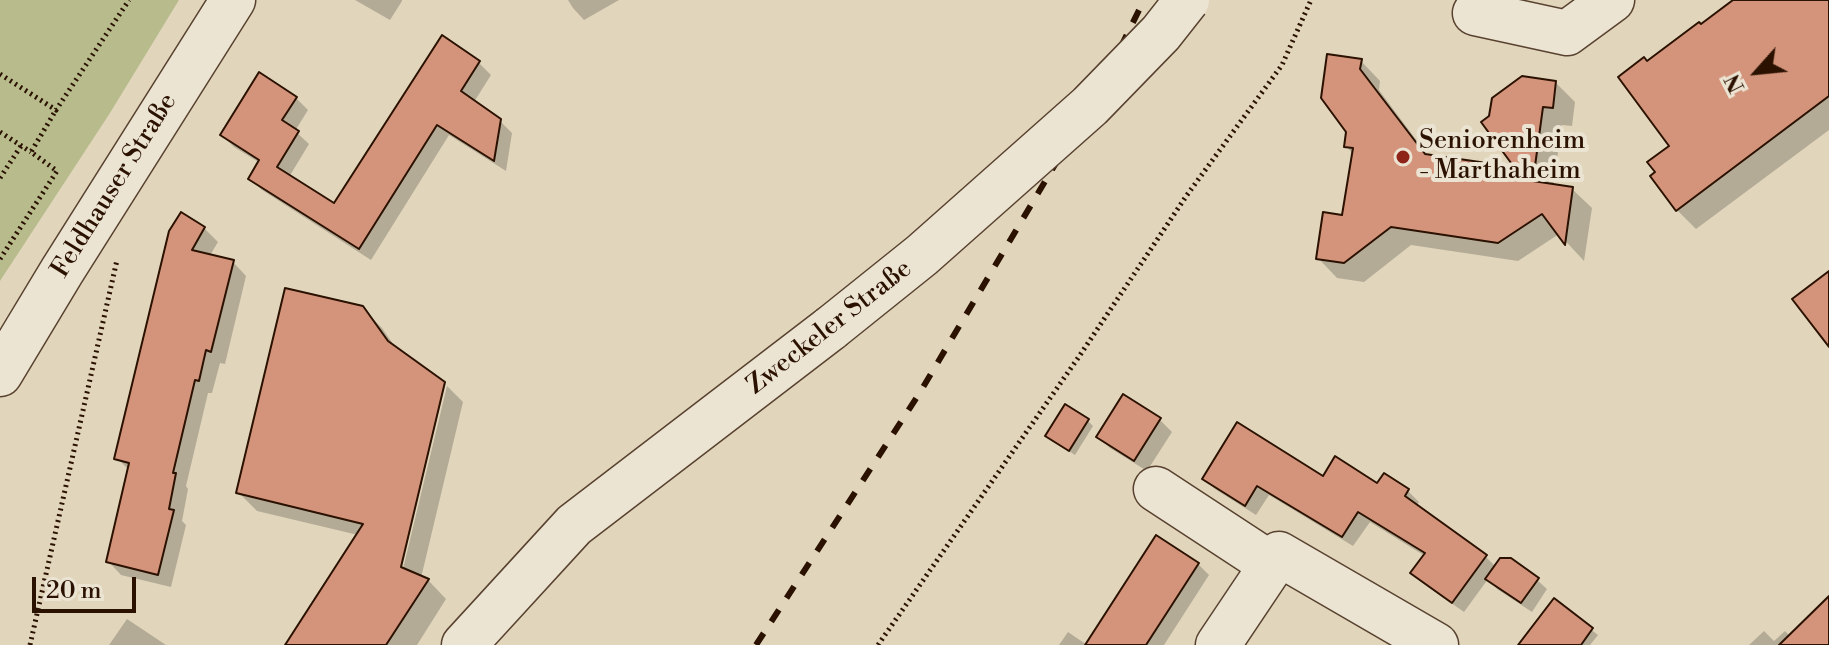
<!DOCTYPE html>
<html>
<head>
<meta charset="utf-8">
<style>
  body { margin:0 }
  #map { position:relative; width:1829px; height:645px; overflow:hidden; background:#e1d6bc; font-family:"Libre Bodoni",serif }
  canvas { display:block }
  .north { position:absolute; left:1717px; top:32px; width:80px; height:80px; -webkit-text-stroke:6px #ece4d3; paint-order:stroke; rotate:243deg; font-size:22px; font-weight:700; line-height:32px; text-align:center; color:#2b1100 }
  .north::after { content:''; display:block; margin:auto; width:28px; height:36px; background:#2b1100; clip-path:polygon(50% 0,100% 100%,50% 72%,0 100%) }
  .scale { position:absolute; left:32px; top:577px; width:104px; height:36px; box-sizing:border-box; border:4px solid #2b1100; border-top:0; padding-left:10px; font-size:24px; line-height:28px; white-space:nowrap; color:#2b1100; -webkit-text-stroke:6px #ece4d3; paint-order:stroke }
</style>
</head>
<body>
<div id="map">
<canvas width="1829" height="645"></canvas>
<div class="north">N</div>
<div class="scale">20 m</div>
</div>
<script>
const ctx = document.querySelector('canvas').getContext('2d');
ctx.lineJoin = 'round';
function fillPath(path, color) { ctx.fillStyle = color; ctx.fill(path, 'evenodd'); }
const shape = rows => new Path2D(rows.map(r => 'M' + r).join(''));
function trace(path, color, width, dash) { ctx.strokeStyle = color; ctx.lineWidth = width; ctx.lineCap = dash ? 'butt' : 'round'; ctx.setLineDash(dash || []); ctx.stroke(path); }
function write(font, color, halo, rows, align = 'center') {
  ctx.font = font + ' "Libre Bodoni",serif'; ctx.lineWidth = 8; ctx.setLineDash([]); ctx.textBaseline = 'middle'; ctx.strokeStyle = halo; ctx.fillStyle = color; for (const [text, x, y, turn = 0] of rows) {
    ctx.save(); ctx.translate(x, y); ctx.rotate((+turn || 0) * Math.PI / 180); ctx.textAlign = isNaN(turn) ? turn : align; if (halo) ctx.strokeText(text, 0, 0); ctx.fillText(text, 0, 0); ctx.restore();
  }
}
fillPath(shape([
  [0,0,179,0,110,113,0,281]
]), '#b8bc8d');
fillPath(shape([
  [355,0,402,0,402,1,390,20],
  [568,0,619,0,584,20,573,8],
  [1736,0,1829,0,1829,130,1696,229,1677,210,1672,146,1648,63],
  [442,38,479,63,491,75,474,102,500,121,512,133,506,171,449,135,371,260,262,190,250,179,260,163,234,147,222,135,296,98,308,110,295,131,309,144,289,177,335,205],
  [1361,61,1380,81,1379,90,1429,157,1519,170,1484,123,1556,83,1575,102,1572,126,1562,125,1553,186,1572,189,1592,208,1584,261,1559,234,1518,261,1411,245,1364,282,1337,278,1318,258,1344,217,1354,155,1346,146],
  [204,228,218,242,209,257,233,262,246,276,225,364,220,363,212,393,208,393,186,486,188,489,182,521,186,525,171,587,121,575,108,561,130,471,117,458,170,234],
  [362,308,382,328,398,351,446,385,443,385,397,576,401,577,447,386,463,402,421,578,428,580,446,599,417,645,287,645,358,535,257,511,239,493],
  [1123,397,1160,420,1172,432,1147,471,1110,448,1098,437],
  [1088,421,1093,426,1075,455,1054,441],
  [1204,478,1324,478,1408,491,1419,502,1416,506,1486,557,1496,567,1537,580,1547,589,1532,612,1497,589,1488,579,1464,612,1424,584,1413,573,1425,556,1370,522,1353,546,1269,495,1256,515,1215,489],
  [1156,537,1198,564,1209,575,1164,645,1059,645,1068,632,1087,645],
  [1829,600,1829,645,1749,645,1764,631,1774,641,1785,631,1790,636],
  [1554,601,1598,635,1590,645,1523,645],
  [127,619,166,645,109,645]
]), '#0003');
const building = shape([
  [1733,0,1829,0,1829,96,1676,211,1650,176,1655,172,1647,162,1669,146,1618,77,1644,57,1647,61,1699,22,1701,24,1733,0],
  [442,35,480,61,461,91,501,119,494,161,437,125,359,249,248,179,259,160,220,135,259,72,297,97,282,120,299,131,277,167,334,203,442,35],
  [1327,54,1362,59,1360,69,1425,154,1514,167,1481,122,1489,116,1492,98,1522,76,1556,81,1553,108,1543,107,1533,181,1573,187,1565,245,1542,214,1498,243,1391,227,1344,263,1316,259,1323,212,1342,215,1353,148,1344,147,1346,132,1321,98,1327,54],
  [181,212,205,227,192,250,234,260,211,352,206,350,199,381,195,380,173,473,176,473,169,509,174,510,158,575,106,562,129,463,114,459,169,231,181,212],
  [1829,271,1829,347,1792,299,1829,271],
  [285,288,363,306,388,341,445,382,401,567,429,579,386,645,285,645,363,524,236,493,285,288],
  [1123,394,1161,418,1134,461,1096,437,1123,394],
  [1065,404,1089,419,1069,451,1045,436,1065,404],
  [1237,422,1323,476,1335,456,1377,483,1384,473,1409,489,1405,496,1487,555,1452,603,1410,573,1425,553,1358,512,1342,537,1257,486,1245,506,1202,479,1237,422],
  [1156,535,1199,563,1146,645,1085,645,1156,535],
  [1500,558,1511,558,1539,578,1521,603,1485,579,1500,558],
  [1829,596,1829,645,1779,645,1829,596],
  [1554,598,1593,628,1581,645,1518,645,1554,598]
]);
fillPath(building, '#d4947b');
trace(building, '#2b1100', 2);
const minor = shape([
  [1475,13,1567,33,1612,0],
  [0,374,62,271,233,0],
  [1156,489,1272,565],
  [464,645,574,525,831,328],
  [1218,645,1279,554,1436,645]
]);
trace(minor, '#58422f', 47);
trace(shape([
  [0,74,56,110,129,0],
  [0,132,31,152],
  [0,178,21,146],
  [0,259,57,171,31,152,56,110],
  [30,645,117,260],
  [878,645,1078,358,1187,195,1282,65,1311,0]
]), '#2b1100', 5, [2, 4]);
trace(minor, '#ece4d3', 44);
trace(shape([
  [756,645,919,394,1101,87,1144,0]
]), '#2b1100', 6, [14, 14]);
const minorBridge = shape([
  [831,328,922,255,1090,106,1161,33,1187,0]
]);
trace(minorBridge, '#58422f', 47, []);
trace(minorBridge, '#ece4d3', 44);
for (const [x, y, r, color] of [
  [1403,157,8,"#8f2418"]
]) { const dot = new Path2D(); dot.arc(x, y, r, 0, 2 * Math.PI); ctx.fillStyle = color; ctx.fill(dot); trace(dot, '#ece4d3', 3); }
write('26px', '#2b1100', '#ece4d3', [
  ["Seniorenheim",1419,142],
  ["- Marthaheim",1419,172]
], 'left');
write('26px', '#2b1100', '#ece4d3', [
  ["Feldhauser Straße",115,186,-58],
  ["Zweckeler Straße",830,328,-38]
]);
</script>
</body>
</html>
